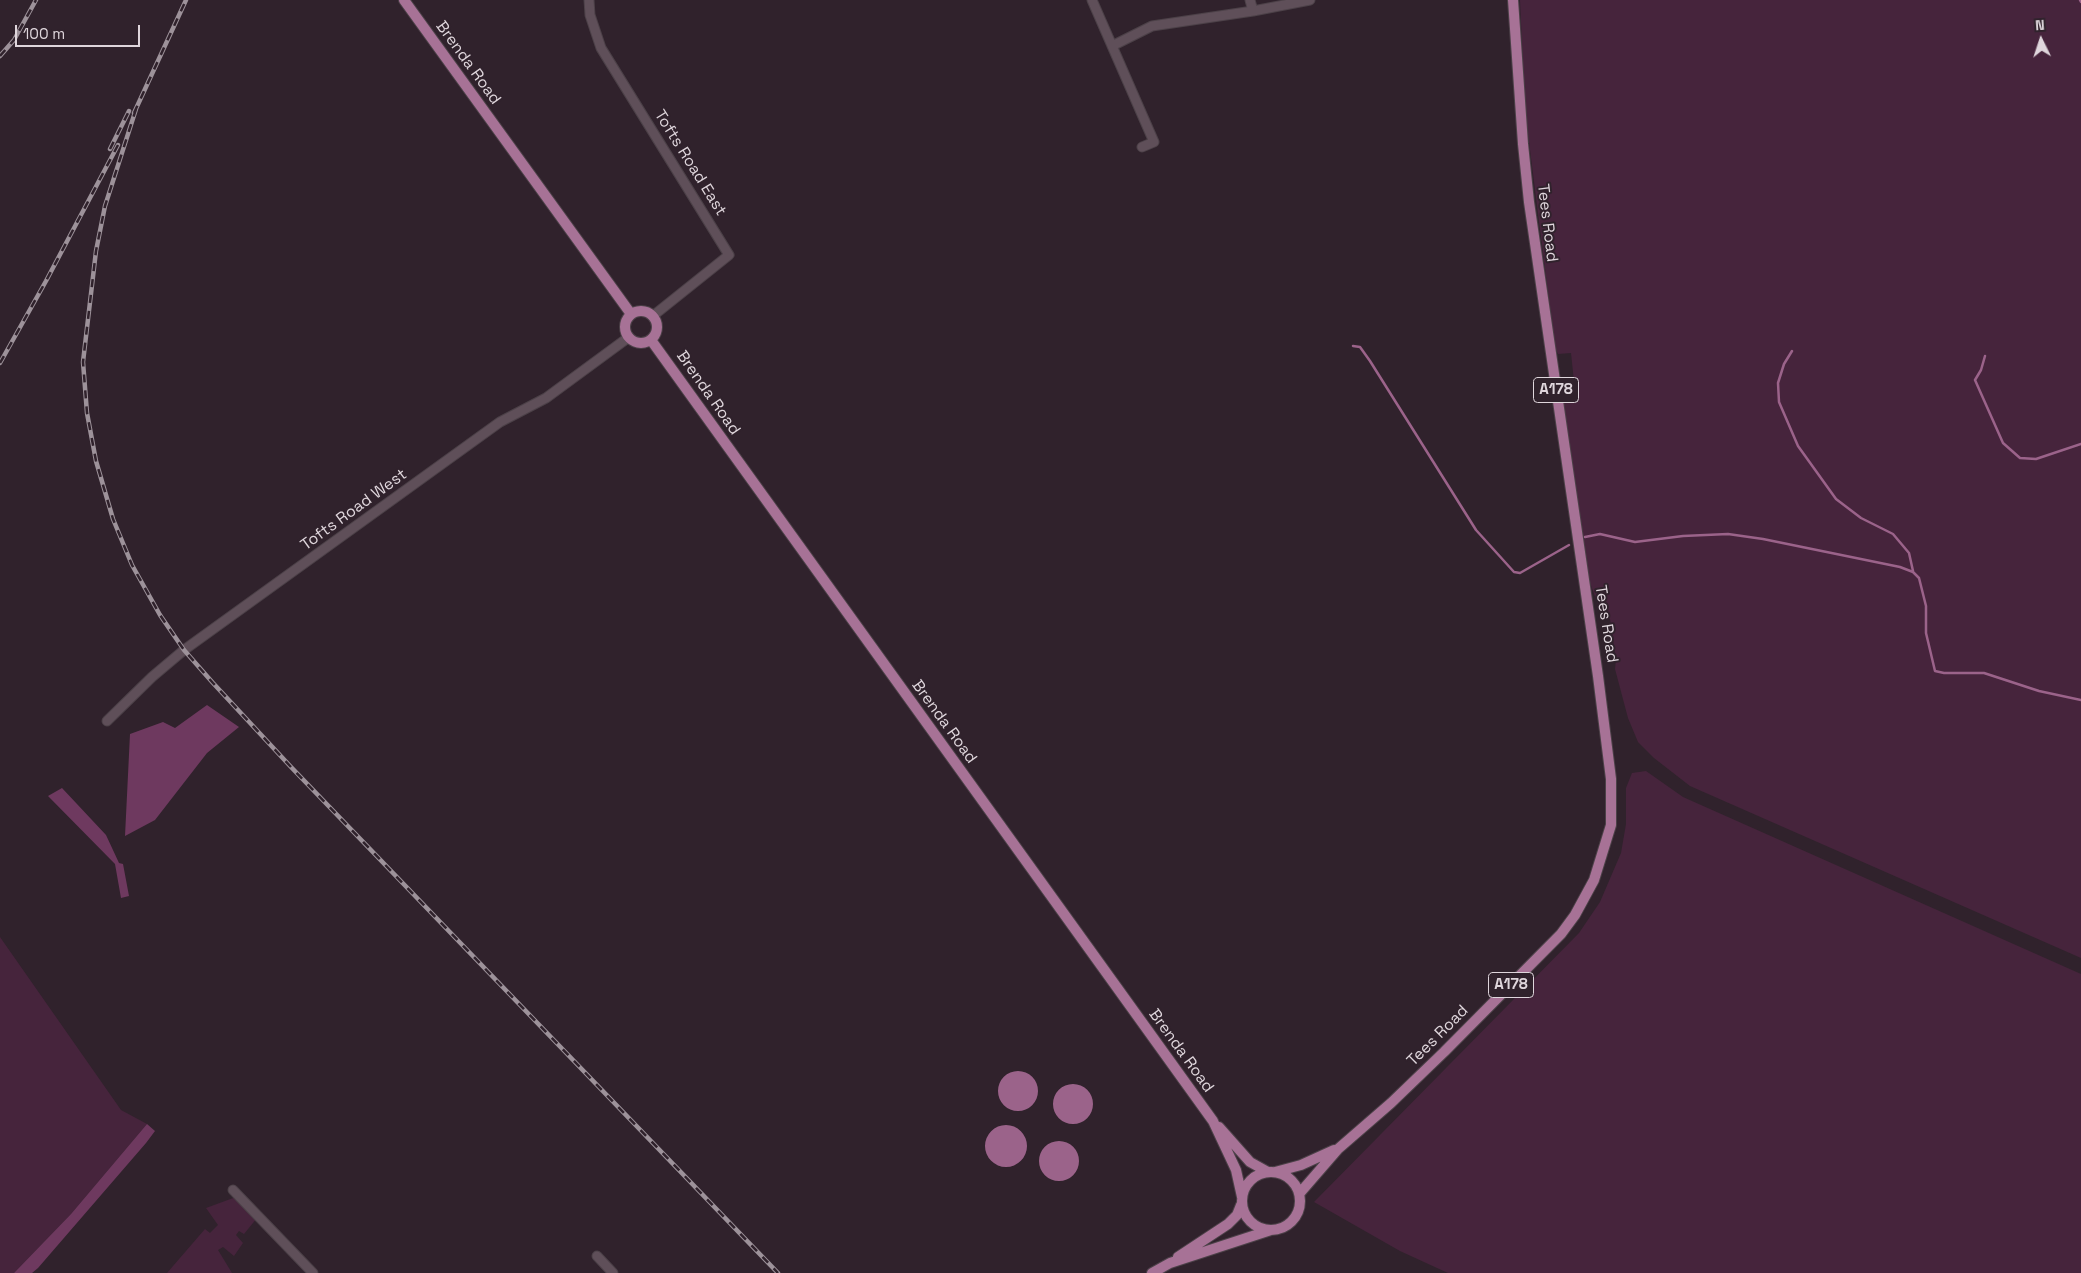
<!DOCTYPE html>
<html>
<head>
<meta charset="utf-8">
<style>
  body { margin:0 }
  #map { position:relative; width:2081px; height:1273px; overflow:hidden; background:#30222c; font-family:"Space Grotesk",sans-serif }
  canvas { display:block }
  .north { position:absolute; left:2016px; top:15px; width:50px; height:50px; -webkit-text-stroke:4px #30222c; paint-order:stroke; rotate:356deg; font-size:14px; font-weight:700; line-height:20px; text-align:center; color:#dfd6dc }
  .north::after { content:''; display:block; margin:auto; width:18px; height:22px; background:#dfd6dc; clip-path:polygon(50% 0,100% 100%,50% 72%,0 100%) }
  .scale { position:absolute; left:15px; top:25px; width:125px; height:22px; box-sizing:border-box; border:2px solid #dfd6dc; border-top:0; padding-left:6px; font-size:15px; line-height:18px; white-space:nowrap; color:#dfd6dc; -webkit-text-stroke:4px #30222c; paint-order:stroke }
</style>
</head>
<body>
<div id="map">
<canvas width="2081" height="1273"></canvas>
<div class="north">N</div>
<div class="scale">100 m</div>
</div>
<script>
const ctx = document.querySelector('canvas').getContext('2d');
ctx.lineJoin = 'round';
function fillPath(path, color) { ctx.fillStyle = color; ctx.fill(path, 'evenodd'); }
const shape = rows => new Path2D(rows.map(r => 'M' + r).join(''));
function trace(path, color, width, dash) { ctx.strokeStyle = color; ctx.lineWidth = width; ctx.lineCap = dash ? 'butt' : 'round'; ctx.setLineDash(dash || []); ctx.stroke(path); }
function write(font, color, halo, rows, align = 'center') {
  ctx.font = font + ' "Space Grotesk",sans-serif'; ctx.lineWidth = 4; ctx.setLineDash([]); ctx.textBaseline = 'middle'; ctx.strokeStyle = halo; ctx.fillStyle = color; for (const [text, x, y, turn = 0] of rows) {
    ctx.save(); ctx.translate(x, y); ctx.rotate((+turn || 0) * Math.PI / 180); ctx.textAlign = isNaN(turn) ? turn : align; if (halo) ctx.strokeText(text, 0, 0); ctx.fillText(text, 0, 0); ctx.restore();
  }
}
fillPath(shape([
  [1520,0,2081,0,2081,958,1690,786,1654,758,1638,742,1628,718,1615,669,1616,660,1610,619,1604,620,1590,583,1561,394,1575,391,1571,353,1558,354,1555,348,1525,110],
  [1646,771,1683,797,2081,974,2081,1273,1448,1273,1400,1251,1314,1202,1579,933,1600,902,1621,853,1626,824,1626,788,1632,773],
  [0,937,121,1110,147,1124,71,1214,14,1273,0,1273],
  [236,1197,257,1218,244,1234,239,1231,236,1235,243,1243,234,1256,223,1247,218,1250,232,1273,167,1273,205,1229,210,1233,218,1225,206,1208]
]), '#46243c');
fillPath(shape([
  [207,705,239,727,207,753,155,820,125,836,130,734,163,722,175,728],
  [62,788,106,835,119,863,123,864,129,896,121,898,115,864,48,796],
  [147,1124,155,1131,146,1143,38,1268,32,1273,14,1273,71,1214]
]), '#6e395f');
fillPath(shape([
  '998 1091a20 20 0 1 1 40 0a20 20 0 1 1-40 0Z',
  '1053 1104a20 20 0 1 1 40 0a20 20 0 1 1-40 0Z',
  '985 1146a21 21 0 1 1 42 0a21 21 0 1 1-42 0Z',
  '1039 1161a20 20 0 1 1 40 0a20 20 0 1 1-40 0Z'
]), '#9b638a');
trace(shape([
  [2080,0,2081,2],
  [1353,346,1360,347,1370,361,1476,530,1514,572,1520,573,1569,545],
  [1792,351,1784,364,1778,383,1779,402,1798,446,1836,499,1861,518,1893,534,1909,553,1913,571],
  [1985,356,1981,370,1975,380,2003,443,2020,458,2036,459,2081,444],
  [1585,537,1600,534,1635,542,1683,536,1728,534,1763,539,1900,567,1913,572,1919,578,1926,606,1926,633,1935,671,1944,673,1984,673,2039,691,2081,700]
]), '#9b638a', 2.5);
const minor = shape([
  [589,0,590,15,601,48,729,255,654,315],
  [1092,0,1154,142,1142,147],
  [1250,0,1253,11],
  [1112,46,1152,26,1253,11,1310,0],
  [107,721,152,677,184,650,500,422,546,398,629,337],
  [233,1190,313,1273],
  [597,1256,613,1273]
]);
const major = shape([
  [404,0,631,314],
  '625 327a16 16 0 1 1 32 0a16 16 0 1 1-32 0Z',
  [651,340,1213,1121,1236,1170,1242,1197],
  [1219,1127,1250,1162,1268,1172],
  [1275,1172,1301,1165,1334,1150],
  '1242 1201a29 29 0 1 1 58 0a29 29 0 1 1-58 0Z',
  [1299,1194,1338,1149,1391,1103,1444,1052,1561,934,1575,915,1594,880,1611,825,1611,779,1598,676,1529,202,1523,144,1513,0],
  [1178,1257,1228,1224,1237,1215,1241,1205],
  [1152,1273,1170,1263,1271,1230]
]);
trace(minor, '#4c4148', 11);
trace(major, '#4c4148', 12);
trace(minor, '#5f4f59', 9);
trace(major, '#a77296', 10);
const rail = shape([
  [0,56,14,40,36,0],
  [136,109,105,206,96,251,83,362,87,413,96,461,113,519,132,565,160,615,184,650,213,683,291,767,778,1273],
  [134,113,186,0],
  [110,149,129,111],
  [0,363,46,281,118,145]
]);
trace(rail, '#9d929a', 4.5);
trace(rail, '#30222c', 2.5, [8]);
for (const [x, y, w] of [
  [1556,390,45],
  [1511,985,45]
]) { const box = new Path2D(); box.roundRect(x - w / 2, y - 12.5, w, 25, 4); ctx.fillStyle = '#30222c'; ctx.fill(box); trace(box, '#dfd6dc', 1); }
write('bold 15px', '#dfd6dc', null, [
  ["A178",1556,390],
  ["A178",1511,985]
]);
write('16px', '#dfd6dc', '#30222c', [
  ["Brenda Road",468,63,54],
  ["Tofts Road East",690,163,58],
  ["Tees Road",1547,223,83],
  ["Brenda Road",708,393,55],
  ["Tofts Road West",354,510,-36],
  ["Tees Road",1606,624,81],
  ["Brenda Road",944,722,54],
  ["Tees Road",1438,1036,-45],
  ["Brenda Road",1181,1051,54]
]);
</script>
</body>
</html>
